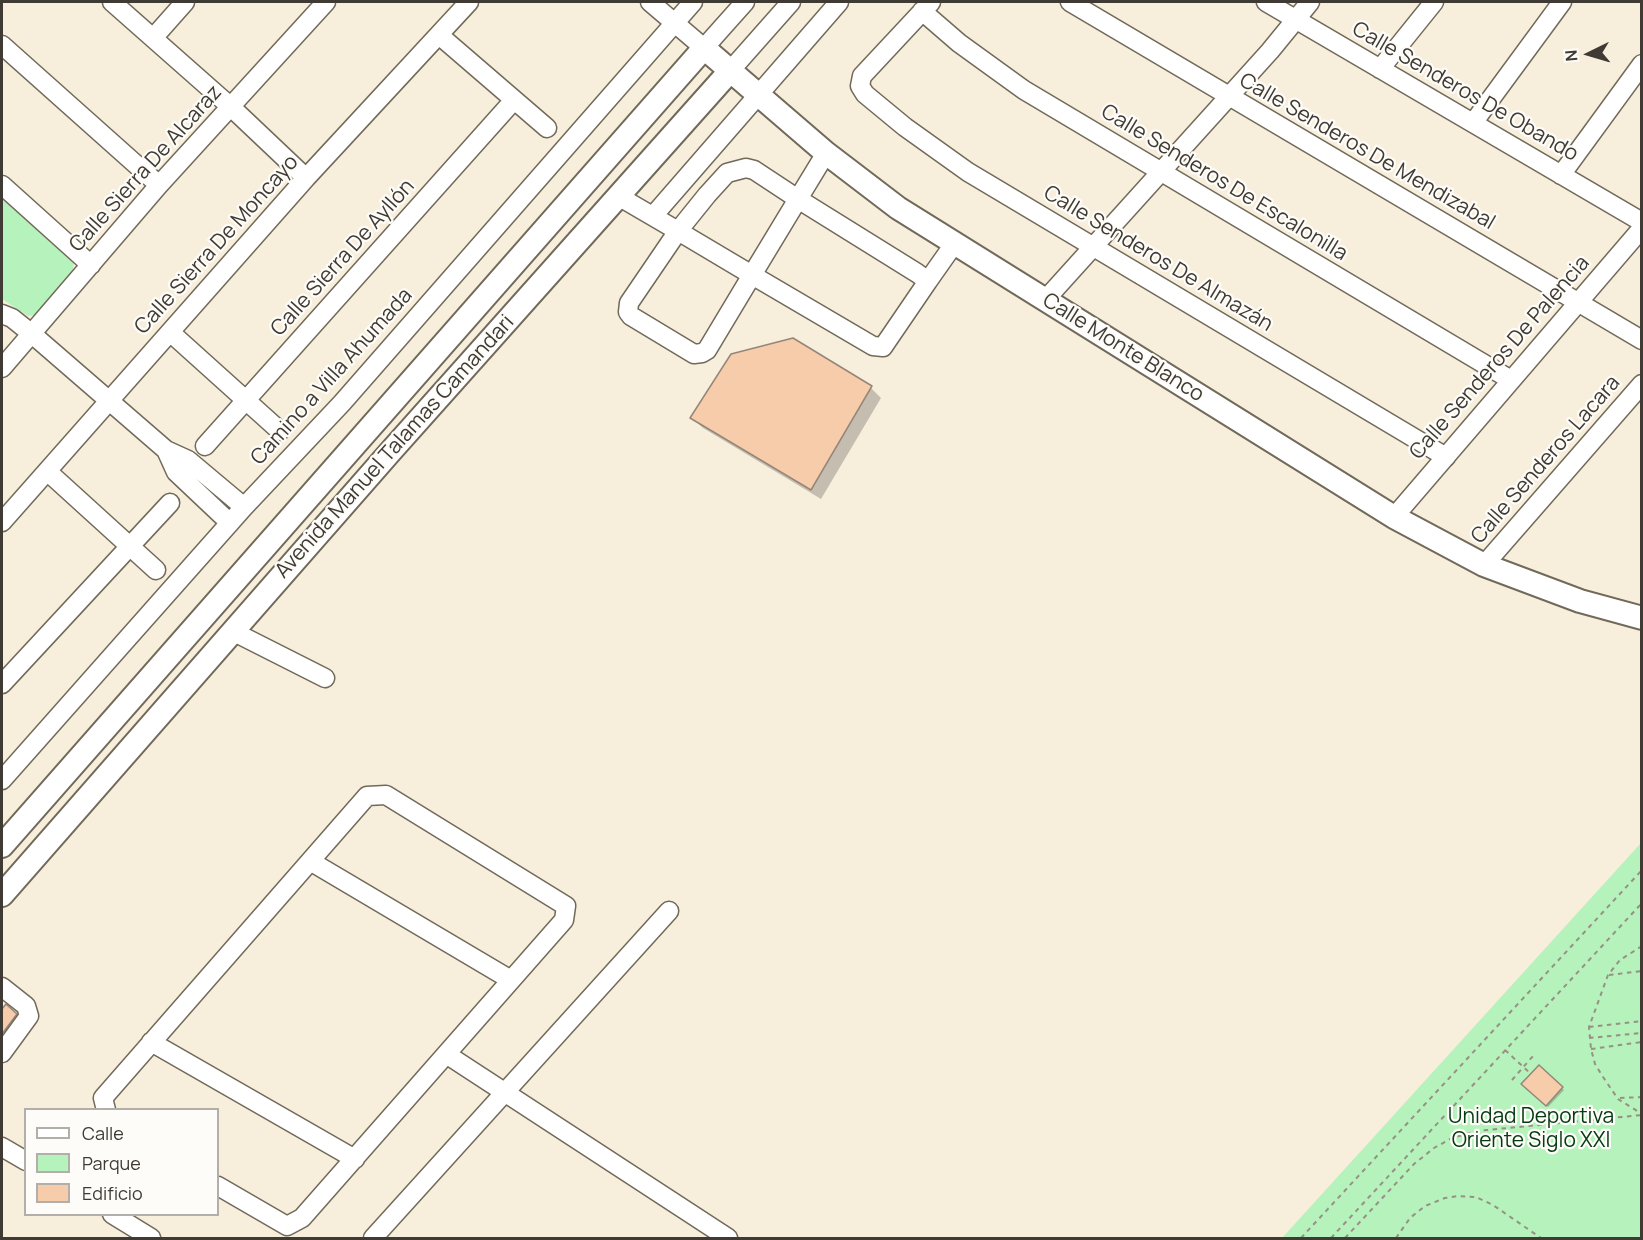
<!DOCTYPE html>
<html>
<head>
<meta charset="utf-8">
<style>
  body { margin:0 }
  #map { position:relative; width:1643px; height:1240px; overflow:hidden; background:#f7eedc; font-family:Manrope,sans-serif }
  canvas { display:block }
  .frame { position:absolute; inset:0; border:3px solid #3f3b34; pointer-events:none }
  .legend { position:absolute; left:24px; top:1108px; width:195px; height:108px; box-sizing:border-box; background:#fefcf8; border:2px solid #b2afaa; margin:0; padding:8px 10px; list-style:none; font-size:18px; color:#3f3b34 }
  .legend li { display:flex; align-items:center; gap:12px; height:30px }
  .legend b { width:30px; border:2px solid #b2afaa }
  .north { position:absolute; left:1559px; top:24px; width:60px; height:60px; -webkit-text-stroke:4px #fefcf8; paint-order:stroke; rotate:265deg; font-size:16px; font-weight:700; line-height:24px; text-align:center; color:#3f3b34 }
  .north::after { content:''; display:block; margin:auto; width:21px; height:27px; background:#3f3b34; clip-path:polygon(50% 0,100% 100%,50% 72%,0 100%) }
</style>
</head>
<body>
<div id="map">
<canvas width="1643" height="1240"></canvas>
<div class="frame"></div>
<ul class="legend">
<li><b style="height:8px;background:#fff"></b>Calle</li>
<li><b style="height:16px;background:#b5f2bc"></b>Parque</li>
<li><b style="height:16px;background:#f7ccaa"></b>Edificio</li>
</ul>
<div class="north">N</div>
</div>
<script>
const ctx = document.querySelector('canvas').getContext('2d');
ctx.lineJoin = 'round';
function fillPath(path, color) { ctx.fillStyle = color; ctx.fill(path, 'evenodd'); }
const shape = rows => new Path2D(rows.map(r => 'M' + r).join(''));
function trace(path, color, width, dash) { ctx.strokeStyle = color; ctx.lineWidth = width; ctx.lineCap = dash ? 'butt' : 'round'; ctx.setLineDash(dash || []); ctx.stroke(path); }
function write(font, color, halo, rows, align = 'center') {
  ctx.font = font + ' Manrope,sans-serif'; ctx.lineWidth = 4.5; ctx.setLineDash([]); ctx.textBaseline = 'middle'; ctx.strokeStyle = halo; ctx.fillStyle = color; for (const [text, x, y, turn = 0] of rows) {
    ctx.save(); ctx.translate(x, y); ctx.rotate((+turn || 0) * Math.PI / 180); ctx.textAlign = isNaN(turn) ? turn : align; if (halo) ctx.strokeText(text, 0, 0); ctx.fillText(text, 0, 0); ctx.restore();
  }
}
fillPath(shape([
  [2,199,74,262,72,274,36,315,28,316,2,299],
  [1641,843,1641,1238,1282,1238]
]), '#b5f2bc');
fillPath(shape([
  [793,339,871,388,881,398,821,499,703,428,692,418],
  [6,1006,17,1017,2,1037,2,1011],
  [1539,1068,1564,1090,1548,1107,1523,1084]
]), '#0003');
const building = shape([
  [793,338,872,386,811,490,690,418,731,354,793,338],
  [6,1004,17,1014,2,1034,2,1009,6,1004],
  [1539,1065,1563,1087,1546,1106,1521,1084,1539,1065]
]);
fillPath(building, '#f7ccaa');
trace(building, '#958679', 1.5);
const minor = shape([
  [112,2,231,107,306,178],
  [650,2,704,48,745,2],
  [931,2,862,76,860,86,865,94,905,127,968,172,1446,457],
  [1070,2,1642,340],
  [1266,2,1642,222],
  [922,11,959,43,1024,90,1511,380],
  [439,35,547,128],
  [154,37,185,2],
  [2,45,159,185],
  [1380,69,1434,2],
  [730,71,791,2],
  [1473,123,1562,2],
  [1561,175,1642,64],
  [2,185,91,265],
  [618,196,678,231,752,275,873,346,883,347,928,281,917,273,798,199,754,170,746,168,727,173,707,195,678,231,629,303,628,312,631,316,694,354,702,353,707,350,752,275,798,199,826,153],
  [653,216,839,2],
  [928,281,954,244],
  [1046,299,1270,51,1310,2],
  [2,314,12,318,32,334,166,450,188,460,244,507],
  [170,332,280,431],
  [2,368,159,185,326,2],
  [205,446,514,100],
  [166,450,176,472,230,523],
  [47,471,156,570],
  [1394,517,1642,228],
  [2,522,306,178,469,2],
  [1484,565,1642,384],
  [232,631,325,678],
  [2,684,170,503],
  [2,780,244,507,342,403,693,2],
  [310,861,511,980],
  [2,987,26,1006,29,1016,2,1053],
  [151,1042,355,1159],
  [446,1054,728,1238],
  [106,1110,103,1098,367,796,386,795,566,906,564,920,302,1218,287,1226,218,1186],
  [2,1147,26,1161],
  [112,1214,151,1238],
  [373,1238,669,911]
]);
const major = shape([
  [2,846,704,48,826,153,898,208,1394,517,1484,565,1580,601,1642,618],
  [2,895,391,451,730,71]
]);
trace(minor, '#716959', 21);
trace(major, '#716959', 26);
trace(shape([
  [1642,946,1620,960,1608,975,1589,1027,1591,1049,1595,1064,1603,1077,1618,1099,1642,1114],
  [1609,975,1642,971],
  [1589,1027,1642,1021],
  [1589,1038,1642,1033],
  [1591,1049,1642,1042],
  [1505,1050,1531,1074],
  [1512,1080,1533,1056],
  [1620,1098,1642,1097],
  [1301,1238,1642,870],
  [1331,1238,1642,903],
  [1345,1238,1414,1164,1434,1148,1452,1138,1477,1131,1642,1115],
  [1396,1238,1410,1218,1425,1206,1445,1198,1458,1196,1476,1197,1493,1205,1541,1238]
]), '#979184', 2, [4.5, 4.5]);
trace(minor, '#fff', 18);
trace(major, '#fff', 22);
write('21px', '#3f3b34', '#fefcf8', [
  ["Calle Senderos De Obando",1465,92,30],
  ["Calle Senderos De Mendizabal",1367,152,30],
  ["Calle Sierra De Alcaraz",146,169,-48],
  ["Calle Senderos De Escalonilla",1224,183,31],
  ["Calle Sierra De Moncayo",217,245,-48],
  ["Calle Sierra De Ayllón",343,258,-48],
  ["Calle Senderos De Almazán",1158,259,31],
  ["Calle Monte Blanco",1123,348,32],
  ["Calle Senderos De Palencia",1500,358,-49],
  ["Camino a Villa Ahumada",332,377,-48],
  ["Avenida Manuel Talamas Camandari",395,447,-48],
  ["Calle Senderos Lacara",1546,460,-49]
]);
write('21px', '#053a13', '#fefcf8', [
  ["Unidad Deportiva",1531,1117],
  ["Oriente Siglo XXI",1531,1141]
]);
</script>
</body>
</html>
